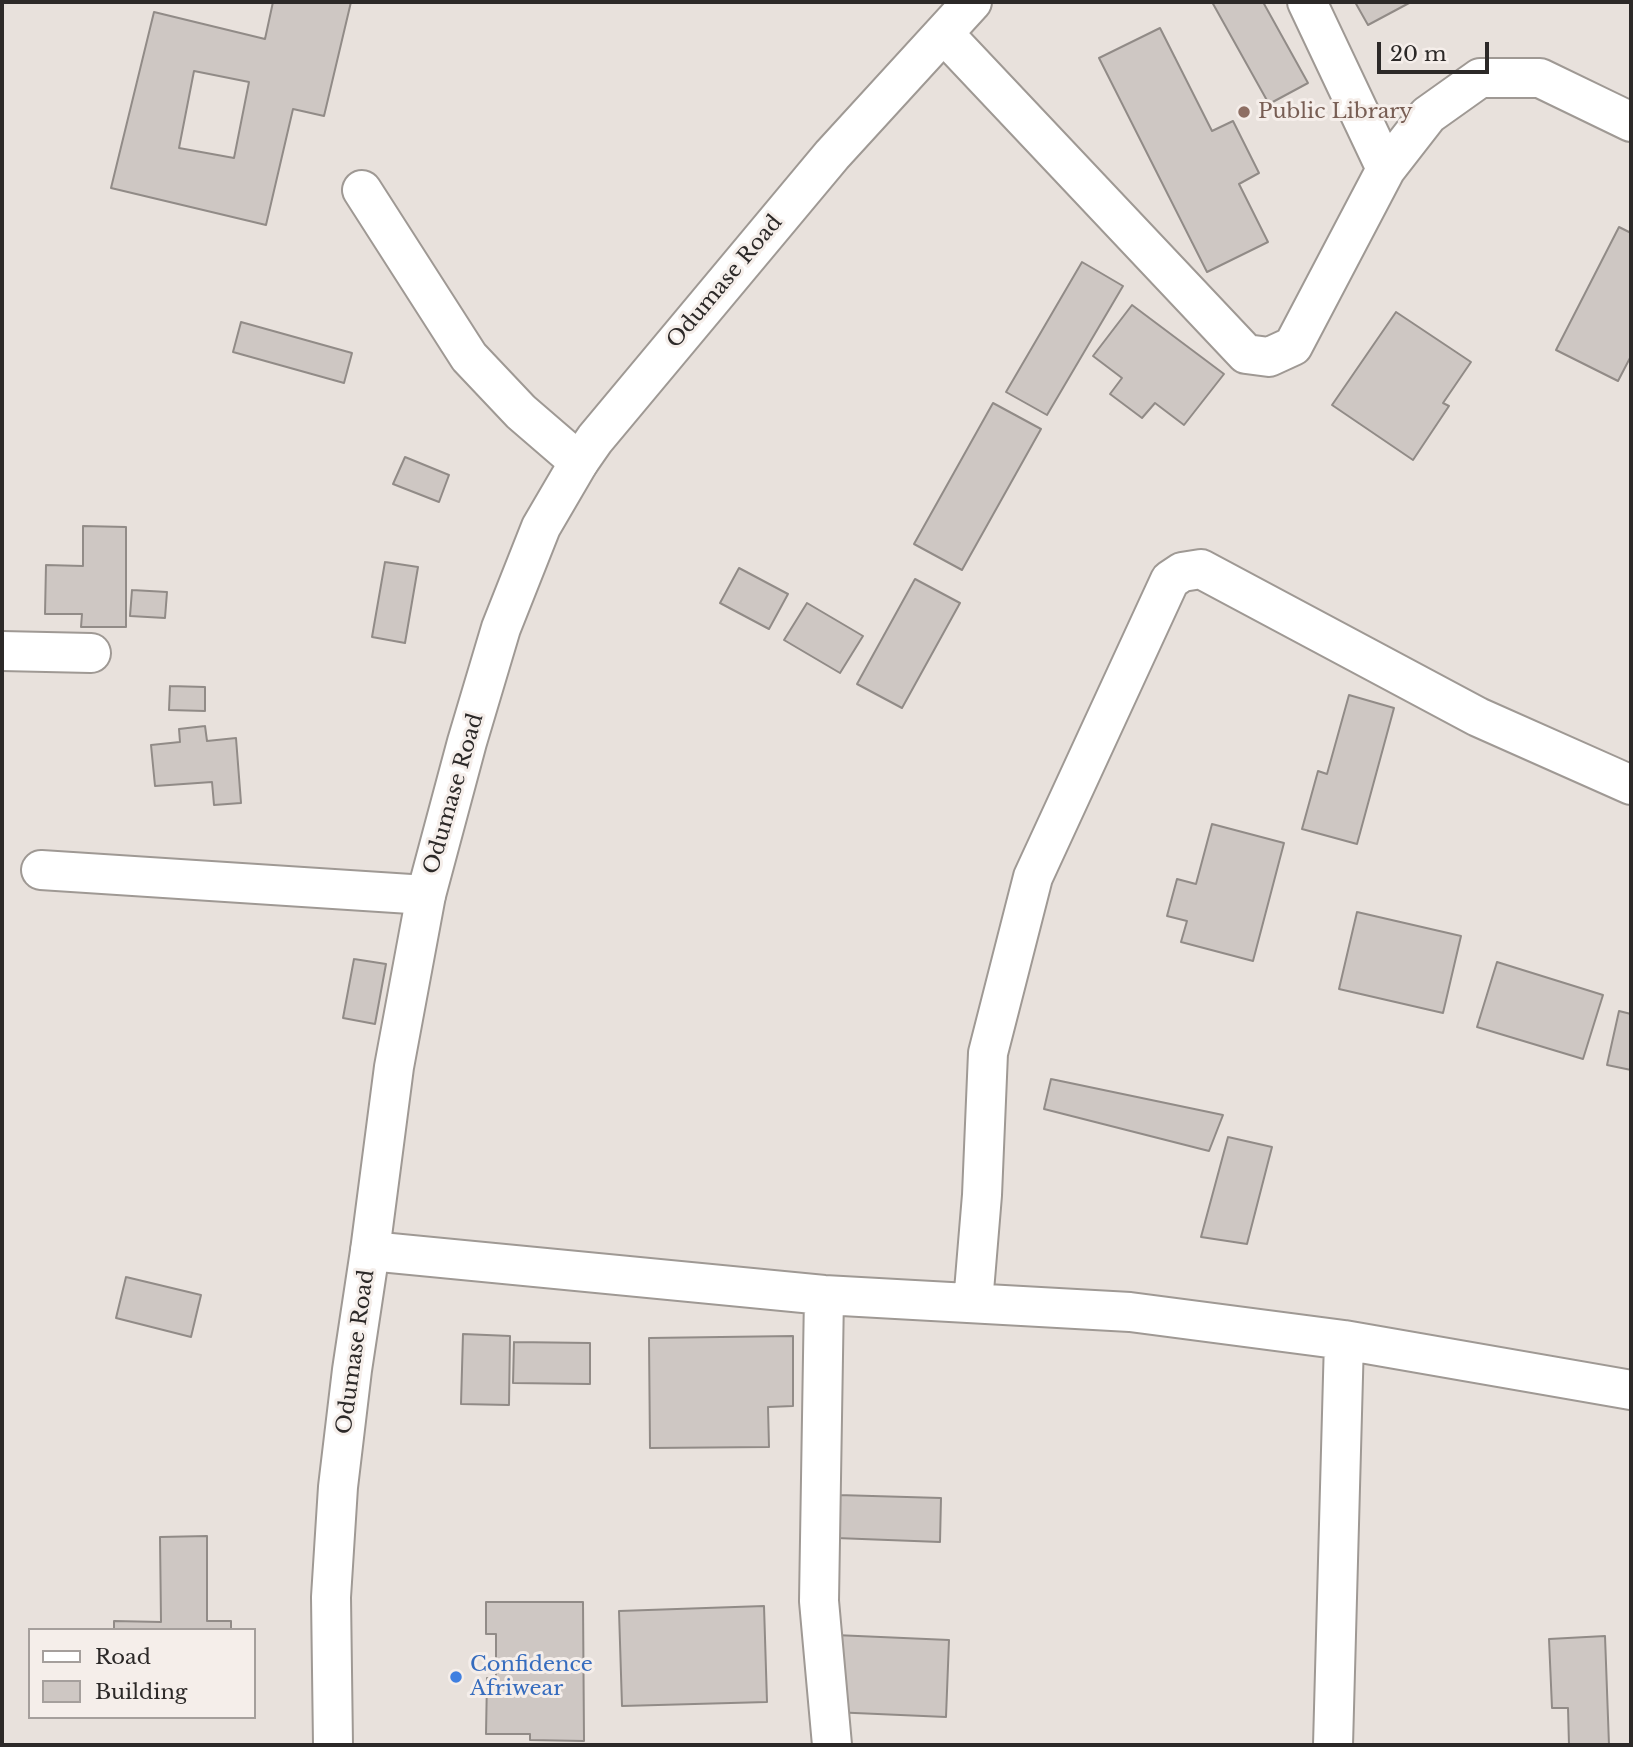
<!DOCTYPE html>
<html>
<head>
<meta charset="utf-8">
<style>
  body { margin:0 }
  #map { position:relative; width:1633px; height:1747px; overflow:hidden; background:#e8e1dc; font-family:"Libre Baskerville",serif }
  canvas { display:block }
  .frame { position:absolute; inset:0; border:4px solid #2c2928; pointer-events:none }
  .legend { position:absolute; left:28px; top:1628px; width:228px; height:91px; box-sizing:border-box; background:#f5eeea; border:2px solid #a59f9c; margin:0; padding:9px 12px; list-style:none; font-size:21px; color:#2c2928 }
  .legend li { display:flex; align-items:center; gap:14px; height:35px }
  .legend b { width:35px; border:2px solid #a59f9c }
  .scale { position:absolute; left:1377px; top:42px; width:112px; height:32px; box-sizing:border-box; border:4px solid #2c2928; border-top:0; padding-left:9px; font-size:21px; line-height:24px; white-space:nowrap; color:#2c2928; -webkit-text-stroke:5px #f5eeea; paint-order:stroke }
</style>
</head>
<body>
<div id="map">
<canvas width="1633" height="1747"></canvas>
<div class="frame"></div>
<ul class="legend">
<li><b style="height:9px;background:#fff"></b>Road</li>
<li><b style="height:19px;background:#cec7c3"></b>Building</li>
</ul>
<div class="scale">20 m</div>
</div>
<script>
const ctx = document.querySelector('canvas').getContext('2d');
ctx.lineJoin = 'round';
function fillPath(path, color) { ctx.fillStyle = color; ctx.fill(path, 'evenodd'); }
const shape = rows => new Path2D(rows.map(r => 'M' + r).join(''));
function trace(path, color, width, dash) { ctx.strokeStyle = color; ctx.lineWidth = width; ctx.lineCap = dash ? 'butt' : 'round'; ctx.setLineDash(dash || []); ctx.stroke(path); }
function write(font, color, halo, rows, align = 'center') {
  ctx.font = font + ' "Libre Baskerville",serif'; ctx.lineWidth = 6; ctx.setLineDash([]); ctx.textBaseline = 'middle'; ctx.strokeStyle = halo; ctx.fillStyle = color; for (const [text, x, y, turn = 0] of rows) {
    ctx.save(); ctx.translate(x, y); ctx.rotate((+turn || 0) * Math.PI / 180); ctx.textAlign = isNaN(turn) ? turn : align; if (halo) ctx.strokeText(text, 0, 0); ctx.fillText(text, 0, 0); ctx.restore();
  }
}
const building = shape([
  [273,2,351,2,324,116,293,109,266,225,111,188,154,12,265,39,273,2],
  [194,71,249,82,234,158,179,148,194,71],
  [1212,2,1263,2,1308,83,1269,104,1212,2],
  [1355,2,1411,2,1368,25,1355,2],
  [1160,28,1212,131,1233,121,1259,173,1239,184,1268,242,1207,272,1099,58,1160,28],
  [1619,227,1631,233,1631,356,1618,381,1556,350,1619,227],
  [1082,262,1123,286,1047,415,1006,392,1082,262],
  [1132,305,1224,374,1184,425,1155,403,1142,418,1110,394,1122,378,1093,356,1132,305],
  [1396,312,1471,362,1443,403,1449,406,1413,460,1332,405,1396,312],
  [241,322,352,353,344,383,233,352,241,322],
  [993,403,1041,429,962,570,914,544,993,403],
  [405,457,449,475,439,502,393,484,405,457],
  [83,526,126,527,126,627,81,627,82,614,45,614,46,565,83,566,83,526],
  [385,562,418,567,405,643,372,637,385,562],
  [739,568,788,594,769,629,720,603,739,568],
  [915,579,960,603,902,708,857,684,915,579],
  [132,590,167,592,165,618,130,616,132,590],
  [807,603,863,636,840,673,784,640,807,603],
  [170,686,205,687,205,711,169,710,170,686],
  [1349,695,1394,708,1357,844,1302,829,1318,771,1327,774,1349,695],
  [205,726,207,741,236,738,241,803,214,805,212,782,155,786,151,745,180,742,179,729,205,726],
  [1212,824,1284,843,1253,961,1181,942,1187,921,1167,916,1177,879,1196,884,1212,824],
  [1357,912,1461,936,1443,1013,1339,989,1357,912],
  [354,959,386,964,375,1024,343,1018,354,959],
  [1497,962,1603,995,1583,1059,1477,1027,1497,962],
  [1619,1011,1631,1014,1631,1070,1607,1065,1619,1011],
  [1051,1079,1223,1115,1209,1151,1044,1109,1051,1079],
  [1228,1137,1272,1147,1247,1244,1201,1237,1228,1137],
  [126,1277,201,1295,191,1337,116,1318,126,1277],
  [463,1334,510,1336,509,1405,461,1404,463,1334],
  [793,1336,793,1406,768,1407,769,1447,650,1448,649,1338,793,1336],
  [514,1342,590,1343,590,1384,513,1383,514,1342],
  [838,1495,941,1498,940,1542,836,1538,838,1495],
  [207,1536,207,1621,231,1621,231,1630,114,1630,114,1621,161,1622,160,1537,207,1536],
  [486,1602,583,1602,584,1741,530,1740,530,1734,486,1734,487,1678,496,1678,496,1634,486,1634,486,1602],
  [764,1606,767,1702,622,1706,619,1611,764,1606],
  [835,1635,949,1640,946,1717,832,1712,835,1635],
  [1605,1636,1609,1745,1569,1745,1568,1708,1552,1708,1549,1639,1605,1636]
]);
fillPath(building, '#cec7c3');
trace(building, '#918b87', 2);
const minor = shape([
  [1307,2,1386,169],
  [944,34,1246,354,1269,357,1293,346,1386,169,1428,115,1480,78,1540,78,1631,122],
  [362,190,469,357,521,412,579,462],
  [2,651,91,653],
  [41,870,426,895],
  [370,1251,824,1295,1130,1312,1344,1340,1631,1390],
  [824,1295,819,1601,832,1745],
  [973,1303,982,1195,988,1053,1033,877,1170,580,1182,572,1201,569,1478,717,1631,785],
  [1333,1745,1344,1340]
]);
const major = shape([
  [333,1745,331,1597,338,1487,352,1370,370,1251,394,1067,426,895,467,742,501,628,541,527,579,462,595,439,832,155,972,2]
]);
trace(minor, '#9f9994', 42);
trace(major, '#9f9994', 42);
trace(minor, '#fff', 38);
trace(major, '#fff', 38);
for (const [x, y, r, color] of [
  [1244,112,7,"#8d6e63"],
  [456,1677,7,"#3f7fe0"]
]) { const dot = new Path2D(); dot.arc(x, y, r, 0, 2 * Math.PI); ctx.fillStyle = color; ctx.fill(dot); trace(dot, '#f5eeea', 2.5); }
write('21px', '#785e54', '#f5eeea', [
  ["Public Library",1258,112]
], 'left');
write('21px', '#2c2928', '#f5eeea', [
  ["Odumase Road",725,282,-50],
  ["Odumase Road",454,794,-74],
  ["Odumase Road",356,1352,-82]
]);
write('21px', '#366cbe', '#f5eeea', [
  ["Confidence",470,1665],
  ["Afriwear",470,1689]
], 'left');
</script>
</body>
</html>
